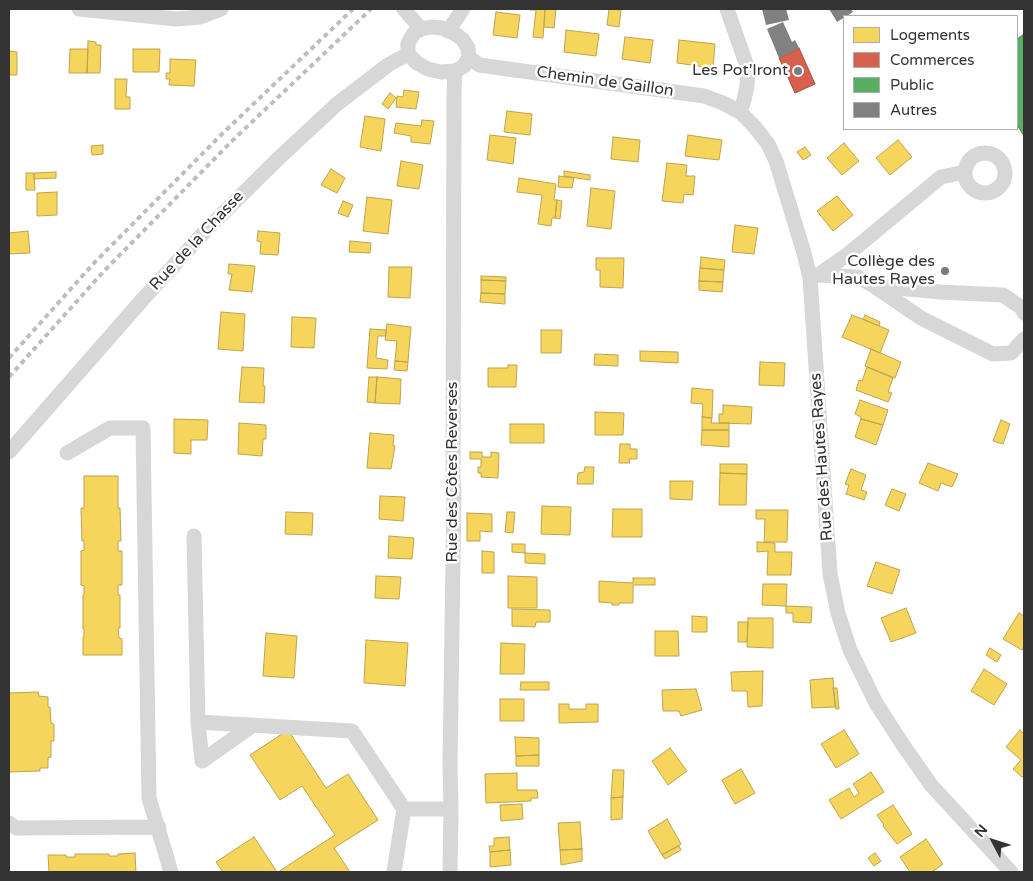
<!DOCTYPE html>
<html>
<head>
<meta charset="utf-8">
<style>
  body { margin:0 }
  #map { position:relative; width:1033px; height:881px; overflow:hidden; background:#fff; font-family:"Varela Round",sans-serif }
  canvas { display:block }
  .frame { position:absolute; inset:0; border:10px solid #333; pointer-events:none }
  .legend { position:absolute; left:843px; top:15px; width:175px; height:115px; box-sizing:border-box; background:#fff; border:1px solid #adadad; margin:0; padding:6px 9px; list-style:none; font-size:15px; color:#333 }
  .legend li { display:flex; align-items:center; gap:10px; height:25px }
  .legend b { width:25px; border:1px solid #adadad }
  .north { position:absolute; left:968px; top:816px; width:50px; height:50px; -webkit-text-stroke:4px #fff; paint-order:stroke; rotate:310deg; font-size:14px; font-weight:700; line-height:20px; text-align:center; color:#333 }
  .north::after { content:''; display:block; margin:auto; width:18px; height:22px; background:#333; clip-path:polygon(50% 0,100% 100%,50% 72%,0 100%) }
</style>
</head>
<body>
<div id="map">
<canvas width="1033" height="881"></canvas>
<div class="frame"></div>
<ul class="legend">
<li><b style="height:14px;background:#f6d55c"></b>Logements</li>
<li><b style="height:14px;background:#d6604d"></b>Commerces</li>
<li><b style="height:14px;background:#5aae61"></b>Public</li>
<li><b style="height:14px;background:#818181"></b>Autres</li>
</ul>
<div class="north">N</div>
</div>
<script>
const ctx = document.querySelector('canvas').getContext('2d');
ctx.lineJoin = 'round';
function fillPath(path, color) { ctx.fillStyle = color; ctx.fill(path, 'evenodd'); }
const shape = rows => new Path2D(rows.map(r => 'M' + r).join(''));
function trace(path, color, width, dash) { ctx.strokeStyle = color; ctx.lineWidth = width; ctx.lineCap = dash ? 'butt' : 'round'; ctx.setLineDash(dash || []); ctx.stroke(path); }
function write(font, color, halo, rows, align = 'center') {
  ctx.font = font + ' "Varela Round",sans-serif'; ctx.lineWidth = 5; ctx.setLineDash([]); ctx.textBaseline = 'middle'; ctx.strokeStyle = halo; ctx.fillStyle = color; for (const [text, x, y, turn = 0] of rows) {
    ctx.save(); ctx.translate(x, y); ctx.rotate((+turn || 0) * Math.PI / 180); ctx.textAlign = isNaN(turn) ? turn : align; if (halo) ctx.strokeText(text, 0, 0); ctx.fillText(text, 0, 0); ctx.restore();
  }
}
const homes = shape([
  [530,9,545,9,543,38,533,37,536,10,530,10,530,9],
  [545,9,556,9,554,28,544,27,545,9],
  [609,9,621,10,619,27,607,25,609,9],
  [496,12,520,15,517,38,493,35,496,12],
  [566,30,599,34,596,56,564,52,566,30],
  [625,37,653,40,650,63,622,59,625,37],
  [679,40,715,44,713,68,677,63,679,40],
  [88,41,96,42,96,45,101,45,100,73,87,73,88,41],
  [70,49,88,49,87,73,69,73,70,49],
  [133,49,160,49,159,72,133,72,133,49],
  [9,51,17,52,17,75,9,75,9,51],
  [170,59,196,60,194,86,169,85,170,79,166,79,166,73,170,73,170,59],
  [115,79,127,79,126,97,130,97,130,109,115,109,115,79],
  [404,90,419,92,416,109,396,107,397,96,403,97,404,90],
  [390,93,396,98,388,109,382,104,390,93],
  [507,111,532,114,530,135,504,132,507,111],
  [365,116,385,119,381,151,360,147,365,116],
  [422,120,434,121,430,144,411,142,411,136,394,133,396,123,421,126,422,120],
  [490,135,516,138,513,164,487,160,490,135],
  [688,135,722,140,719,160,685,156,688,135],
  [613,137,640,140,638,162,611,159,613,137],
  [898,140,912,157,890,175,876,158,898,140],
  [844,143,859,161,842,175,827,158,844,143],
  [103,145,103,154,92,155,91,146,103,145],
  [805,147,811,155,803,160,797,152,805,147],
  [401,161,423,165,419,189,397,186,401,161],
  [667,163,687,165,686,176,695,176,693,195,684,194,683,203,662,201,667,163],
  [331,169,345,178,337,193,321,185,331,169],
  [564,171,590,175,590,180,564,176,564,171],
  [56,172,56,178,34,179,34,173,56,172],
  [26,173,34,173,35,190,26,190,26,173],
  [559,176,574,178,572,188,558,187,559,176],
  [519,178,556,184,554,200,557,200,555,218,552,218,551,226,538,224,542,195,517,192,519,178],
  [591,188,615,191,611,229,587,226,591,188],
  [57,192,57,215,37,216,37,193,57,192],
  [837,196,853,215,833,231,817,211,837,196],
  [367,197,392,200,388,234,363,231,367,197],
  [557,200,562,201,560,219,555,218,557,200],
  [343,201,353,205,348,217,338,213,343,201],
  [735,225,758,228,754,254,732,252,735,225],
  [28,231,30,253,9,254,9,233,28,231],
  [258,231,280,233,278,255,260,254,261,242,257,241,258,231],
  [350,241,371,243,370,253,349,252,350,241],
  [701,257,725,260,724,270,700,268,701,257],
  [596,258,624,258,623,288,600,287,600,270,596,270,596,258],
  [229,264,255,266,252,292,229,290,232,274,228,274,229,264],
  [389,267,412,267,410,298,388,297,389,267],
  [700,268,724,270,723,282,699,281,700,268],
  [481,276,506,277,506,281,481,280,481,276],
  [481,280,506,281,505,294,481,293,481,280],
  [699,281,723,282,722,292,699,290,699,281],
  [481,293,505,294,505,304,480,302,481,293],
  [221,312,245,314,243,351,218,349,221,312],
  [852,315,889,330,880,353,842,337,852,315],
  [865,315,880,322,879,326,863,319,865,315],
  [292,317,316,318,314,348,291,347,292,317],
  [387,324,411,327,408,362,395,361,397,341,385,340,387,324],
  [370,329,386,330,386,336,378,336,376,358,388,360,387,369,367,368,370,329],
  [541,330,562,330,561,353,541,353,541,330],
  [871,349,901,362,895,378,865,366,871,349],
  [640,351,678,352,678,363,640,361,640,351],
  [595,354,618,355,618,366,594,365,595,354],
  [395,361,408,362,407,371,394,370,395,361],
  [760,362,785,363,784,386,759,385,760,362],
  [508,365,517,365,516,387,488,387,488,368,508,368,508,365],
  [242,367,264,368,263,386,265,386,264,403,239,402,242,367],
  [867,367,893,378,888,392,892,393,888,402,856,390,859,380,862,381,867,367],
  [369,377,377,377,375,403,367,402,369,377],
  [377,377,401,379,400,404,375,403,377,377],
  [692,388,713,390,712,418,702,417,703,404,691,403,692,388],
  [860,400,888,410,883,425,861,419,861,417,855,414,860,400],
  [723,405,752,407,751,424,719,423,719,414,723,414,723,405],
  [595,412,624,413,623,435,595,435,595,412],
  [702,417,712,418,711,423,729,423,729,430,702,430,702,417],
  [174,419,208,420,207,440,191,440,191,454,174,453,174,419],
  [861,419,883,425,876,445,855,437,861,419],
  [1001,420,1010,424,1003,444,993,441,1001,420],
  [239,423,266,425,266,439,263,439,262,456,238,454,239,423],
  [510,424,544,424,544,443,510,443,510,424],
  [702,430,729,430,729,447,701,445,702,430],
  [370,433,394,435,393,446,395,446,391,469,367,468,370,433],
  [620,444,630,444,630,449,637,449,637,459,629,459,630,463,619,463,620,444],
  [470,452,482,452,482,457,491,457,491,452,499,453,498,478,481,477,481,473,478,473,478,467,481,467,481,459,470,459,470,452],
  [928,463,958,474,952,487,941,483,938,491,919,483,928,463],
  [720,464,747,464,747,474,720,473,720,464],
  [585,467,594,467,593,484,577,484,578,473,584,472,585,467],
  [851,469,866,475,861,490,867,492,864,500,846,494,849,485,845,484,851,469],
  [720,473,747,474,746,505,719,505,720,473],
  [84,476,118,476,118,508,120,508,121,541,118,541,118,551,122,551,122,585,118,585,118,595,120,595,120,628,118,628,119,638,122,639,122,655,83,655,83,637,84,637,84,629,83,629,83,595,84,595,84,586,81,585,81,551,84,550,84,541,82,541,81,508,84,508,84,476],
  [670,481,693,481,692,500,670,499,670,481],
  [892,489,906,494,899,511,885,505,892,489],
  [380,496,405,497,403,521,379,519,380,496],
  [542,506,571,507,570,535,541,534,542,506],
  [613,509,642,509,642,537,612,537,613,509],
  [756,510,788,510,787,542,764,542,765,519,756,519,756,510],
  [286,512,313,513,312,535,285,534,286,512],
  [507,512,515,512,513,533,505,532,507,512],
  [467,513,492,514,492,532,480,531,480,541,467,541,467,513],
  [389,536,414,538,412,559,388,558,389,536],
  [757,542,775,543,775,552,792,552,791,575,767,575,768,551,757,552,757,542],
  [512,544,525,544,525,553,512,552,512,544],
  [482,551,494,552,494,573,482,573,482,551],
  [525,553,545,554,545,564,525,563,525,553],
  [876,562,900,570,892,594,867,586,876,562],
  [376,576,401,577,399,599,375,598,376,576],
  [508,576,537,577,537,608,508,608,508,576],
  [633,578,655,578,655,585,633,585,633,603,619,603,619,605,612,605,612,603,599,602,599,581,633,583,633,578],
  [763,584,787,584,786,606,762,605,763,584],
  [786,606,812,607,811,623,793,622,793,613,786,613,786,606],
  [906,608,916,633,891,642,881,618,906,608],
  [512,609,550,610,550,622,536,622,535,627,512,626,512,609],
  [1019,613,1024,616,1024,647,1022,650,1003,639,1019,613],
  [692,616,707,617,707,632,692,632,692,616],
  [748,618,773,618,773,648,747,647,748,618],
  [738,622,748,622,747,642,738,642,738,622],
  [655,631,678,631,679,656,655,656,655,631],
  [266,633,297,636,294,678,263,676,266,633],
  [366,640,408,643,405,686,364,683,366,640],
  [501,643,525,644,524,674,500,674,501,643],
  [990,648,1001,655,997,662,986,655,990,648],
  [984,669,1007,684,994,705,971,691,984,669],
  [763,671,762,706,748,707,747,691,732,691,731,672,763,671],
  [833,678,835,707,812,708,810,680,833,678],
  [521,682,549,682,549,690,520,690,521,682],
  [833,688,837,688,839,709,836,709,833,688],
  [696,689,702,710,681,716,679,711,663,711,662,690,696,689],
  [38,692,39,696,48,697,48,707,50,707,51,723,54,724,54,741,51,741,51,757,48,758,48,768,40,768,40,771,9,772,9,693,38,692],
  [500,699,524,699,524,721,500,721,500,699],
  [559,704,569,704,569,709,586,709,586,704,598,704,598,722,559,723,559,704],
  [288,730,326,788,348,774,378,820,334,848,350,872,278,872,335,835,302,786,280,800,250,755,288,730],
  [844,730,859,754,836,768,821,744,844,730],
  [1020,730,1024,734,1024,775,1022,777,1013,769,1021,760,1006,747,1020,730],
  [515,737,539,738,539,755,516,756,515,737],
  [670,748,687,771,668,785,652,761,670,748],
  [539,755,539,766,516,766,516,756,539,755],
  [741,769,755,793,735,804,722,780,741,769],
  [613,770,624,770,623,797,611,798,613,770],
  [871,772,884,792,841,819,829,800,849,788,854,797,859,793,853,784,871,772],
  [517,773,517,790,537,790,538,798,531,798,531,801,486,803,485,774,517,773],
  [623,797,622,819,611,820,611,798,623,797],
  [522,804,523,819,501,821,500,805,522,804],
  [893,805,912,834,897,844,883,826,884,825,877,815,893,805],
  [667,819,681,844,662,855,648,831,667,819],
  [580,822,582,849,560,850,558,823,580,822],
  [254,837,277,872,223,872,216,862,254,837],
  [509,837,510,850,490,852,489,846,494,846,494,838,509,837],
  [926,839,943,864,932,872,910,872,900,857,926,839],
  [679,846,681,850,665,859,662,855,679,846],
  [582,849,582,861,561,865,560,850,582,849],
  [510,850,511,865,490,867,490,852,510,850],
  [135,853,136,872,49,872,48,855,66,855,66,857,75,857,75,854,109,854,109,856,118,856,118,854,135,853],
  [875,853,881,861,874,866,868,858,875,853]
]);
fillPath(homes, '#f6d55c');
trace(homes, '#bca450', 1);
const shops = shape([
  [799,48,815,84,795,93,779,58,799,48]
]);
fillPath(shops, '#d6604d');
trace(shops, '#a55245', 1);
const public = shape([
  [1024,34,1024,136,1017,125,1017,39,1024,34]
]);
fillPath(public, '#5aae61');
trace(public, '#4e8953', 1);
fillPath(shape([
  [762,9,786,9,789,20,766,25],
  [829,9,851,9,853,12,837,22],
  [783,22,792,42,795,40,799,48,779,58,767,29]
]), '#818181');
trace(shape([
  [79,9,176,19,200,17,221,9],
  [404,9,421,29],
  [727,9,748,69,747,86,744,100,740,112],
  [431,27,442,28,457,35,463,40,468,48,469,57,464,66,455,71,441,72,428,69,417,63,408,54,408,43,414,33,421,29,431,27],
  [448,31,463,9],
  [469,57,479,65,704,96,723,103,740,112,755,127,768,144,776,161,804,253,810,278,830,574,838,613,850,650,876,703,903,745,931,785,1011,872],
  '965 173a20 20 0 1 1 40 0a20 20 0 1 1-40 0Z',
  [818,275,847,255,941,177,965,172],
  [810,278,818,275,858,277,874,286,921,318,993,354,1011,353,1024,339],
  [876,286,940,292,1003,295,1022,308,1024,313],
  [9,452,143,299,210,226,280,157,337,104,388,65,408,54],
  [67,453,110,428,143,428,149,798,171,872],
  [194,536,198,722],
  [253,725,202,761,198,722,352,731,404,809,394,872],
  [404,809,451,809],
  [9,823,16,828,159,827],
  [450,872,451,809,450,764,454,491,453,479,454,91,455,71]
]), '#d7d7d7', 15);
trace(shape([
  [9,358,94,263,222,134,353,9],
  [9,377,104,271,231,142,371,9]
]), '#bebebe', 4, [5, 4]);
for (const [x, y, r, color] of [
  [798,71,5,"#7a7a7a"],
  [945,271,5,"#7a7a7a"]
]) { const dot = new Path2D(); dot.arc(x, y, r, 0, 2 * Math.PI); ctx.fillStyle = color; ctx.fill(dot); trace(dot, '#fff', 2); }
write('16px', '#333', '#fff', [
  ["Les Pot’Iront",788,71],
  ["Collège des",935,262],
  ["Hautes Rayes",935,280]
], 'right');
write('16px', '#333', '#fff', [
  ["Chemin de Gaillon",605,82,8],
  ["Rue de la Chasse",197,241,-47],
  ["Rue des Hautes Rayes",822,457,-94],
  ["Rue des Côtes Reverses",453,472,-90]
]);
</script>
</body>
</html>
